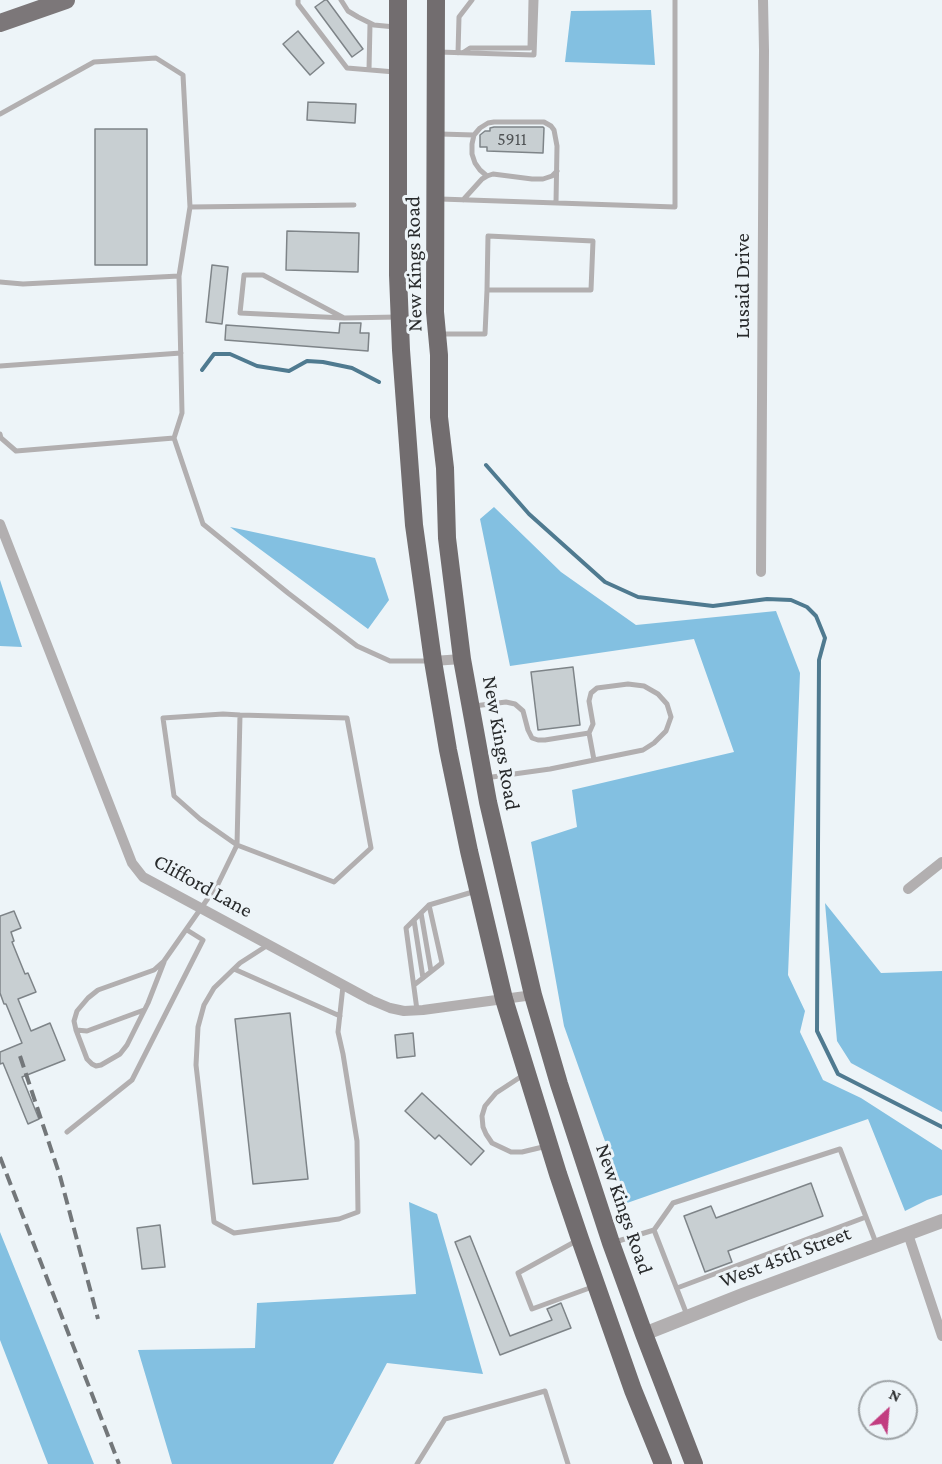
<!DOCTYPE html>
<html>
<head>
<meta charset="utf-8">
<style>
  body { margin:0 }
  #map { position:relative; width:942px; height:1464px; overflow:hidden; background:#edf4f8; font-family:"Crimson Pro",serif }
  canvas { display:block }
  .north { position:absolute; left:858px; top:1380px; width:60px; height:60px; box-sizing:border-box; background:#edf4f8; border:2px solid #9ea3a6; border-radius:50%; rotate:26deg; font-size:16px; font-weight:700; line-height:24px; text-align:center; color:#282a2b }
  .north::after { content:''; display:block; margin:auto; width:21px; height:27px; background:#c23d80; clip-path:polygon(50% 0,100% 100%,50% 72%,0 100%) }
</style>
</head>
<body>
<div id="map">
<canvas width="942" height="1464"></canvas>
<div class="north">N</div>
</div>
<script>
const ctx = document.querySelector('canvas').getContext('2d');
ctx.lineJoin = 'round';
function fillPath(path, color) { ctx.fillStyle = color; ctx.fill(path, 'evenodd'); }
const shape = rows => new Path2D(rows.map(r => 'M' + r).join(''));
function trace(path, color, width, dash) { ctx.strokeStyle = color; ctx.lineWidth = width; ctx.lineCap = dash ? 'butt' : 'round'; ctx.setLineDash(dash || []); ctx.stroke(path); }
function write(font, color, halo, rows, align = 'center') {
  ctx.font = font + ' "Crimson Pro",serif'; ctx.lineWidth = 6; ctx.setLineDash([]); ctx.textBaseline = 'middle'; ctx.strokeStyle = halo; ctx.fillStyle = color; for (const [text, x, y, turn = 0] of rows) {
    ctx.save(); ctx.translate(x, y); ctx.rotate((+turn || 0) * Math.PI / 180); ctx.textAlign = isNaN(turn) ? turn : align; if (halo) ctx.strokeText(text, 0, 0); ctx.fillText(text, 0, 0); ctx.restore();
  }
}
fillPath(shape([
  [651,10,655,65,565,62,571,11],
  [494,507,561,572,636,625,776,611,800,673,788,975,805,1011,800,1032,823,1080,861,1098,942,1150,942,1195,927,1200,905,1211,868,1119,627,1203,564,1026,531,842,577,827,572,790,734,752,694,639,510,666,480,519],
  [230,527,375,558,389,600,368,629],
  [0,580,22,647,0,646],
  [825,903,881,973,942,971,942,1112,851,1063,837,1041],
  [409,1202,437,1214,483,1374,387,1363,333,1464,172,1464,138,1350,255,1348,257,1303,416,1294],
  [0,1232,94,1464,48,1464,0,1340]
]), '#83c0e1');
trace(shape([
  [202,370,214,354,230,354,257,366,289,371,307,361,323,362,352,368,379,382],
  [486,465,529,514,605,582,638,597,713,606,767,599,791,600,807,607,816,616,825,638,819,660,817,1031,838,1074,942,1127]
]), '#4f7a90', 4);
const building = shape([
  [325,0,327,0,363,49,352,57,315,7,325,0],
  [298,31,324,63,310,75,283,44,298,31],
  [308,102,356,104,355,123,307,120,308,102],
  [494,127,543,127,544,128,543,153,487,151,487,147,480,147,480,135,485,131,490,131,490,128,494,127],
  [95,129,147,129,147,265,95,265,95,129],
  [287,231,359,233,358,272,286,270,287,231],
  [212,265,228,267,222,324,206,322,212,265],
  [340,323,361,323,360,333,369,333,368,351,225,340,226,325,339,333,340,323],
  [573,667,580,725,538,730,531,672,573,667],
  [14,911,21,928,11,932,14,941,12,942,25,974,28,973,36,992,18,999,31,1031,50,1023,65,1060,22,1077,39,1119,28,1124,3,1063,0,1064,0,1052,22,1043,6,1004,4,1004,0,993,0,916,14,911],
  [290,1013,308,1179,253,1184,235,1019,290,1013],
  [413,1033,415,1056,397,1058,395,1035,413,1033],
  [422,1093,484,1151,471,1165,439,1135,435,1139,405,1111,422,1093],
  [811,1183,823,1216,728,1251,732,1262,705,1272,684,1216,711,1206,716,1218,811,1183],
  [160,1225,165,1267,142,1269,137,1228,160,1225],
  [470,1236,510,1336,552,1320,547,1309,561,1303,571,1328,500,1355,455,1242,470,1236]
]);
fillPath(building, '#c8cfd2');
trace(building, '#7e8488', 1.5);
trace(shape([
  [298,0,298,4,347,68,395,72],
  [341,0,348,11,358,17,374,25,395,27],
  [438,52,534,55,536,0],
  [464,52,470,48,530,48,531,0],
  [458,53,459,17,472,0],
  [369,70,370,24],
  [0,114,94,62,156,58,183,75,190,207,179,276,182,413,174,438,203,524,288,593,357,646,390,661,428,661],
  [440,134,474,135],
  [487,176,480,170,475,163,472,154,472,144,474,135,480,128,488,123,494,122,544,122,551,126,554,130,557,146,556,203],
  [440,199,675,207,675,0],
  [463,200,482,179,487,176,493,174,532,179,543,179,552,176,557,171],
  [190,207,354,205],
  [0,282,23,284,179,276],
  [344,318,263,275,244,275,240,313,344,318,398,317],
  [442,334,485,334,487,290,591,290,593,241,488,236,487,290],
  [0,366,181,353],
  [0,434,1,438,16,451,174,438],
  [474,706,506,702,515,704,523,711,528,730,532,738,538,740,545,740,589,733,593,724,589,701,591,693,597,688,628,684,644,686,658,694,667,704,671,717,666,731,654,743,643,750,550,769,485,778],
  [589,733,594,760],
  [421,913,431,971],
  [414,920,423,978],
  [268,945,240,963,214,988,204,1005,198,1027,196,1065,214,1222,234,1233,339,1219,358,1212,357,1141,343,1054,338,1032,343,986],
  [234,969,340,1016],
  [414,985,442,963,429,905],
  [144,1010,87,1031,76,1030,74,1021,77,1011,88,998,98,990,154,970,164,961,218,884,237,845,200,819,174,796,163,718,223,714,240,715,347,718,371,848,334,882,237,845,240,715],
  [417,1010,406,928,429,905,476,891],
  [76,1030,87,1059,92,1064,96,1066,101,1065,120,1054,127,1045,148,1003,164,962],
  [525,1074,496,1093,485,1106,482,1116,483,1127,486,1134,492,1143,511,1152,522,1152,547,1146],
  [67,1132,132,1080,203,940,187,930],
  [866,1217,876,1243],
  [654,1230,673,1203,840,1149,866,1217,677,1288],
  [578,1240,518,1273,532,1309,595,1286],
  [615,1242,654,1230,687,1315],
  [417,1464,445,1419,545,1391,568,1464]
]), '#b2afb0', 5);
trace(shape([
  [0,524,132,863,143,877,371,1000,390,1008,404,1011,423,1010,533,995],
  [761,572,764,50,763,0],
  [433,661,462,659],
  [908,889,942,862],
  [908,1234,942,1336]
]), '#b2afb0', 10);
trace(shape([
  [644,1334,745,1294,942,1221]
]), '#b2afb0', 14);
trace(shape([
  [0,23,66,0]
]), '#7c7779', 18);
trace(shape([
  [398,0,398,275,401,350,414,525,433,661,448,750,469,851,504,999,558,1174,580,1239,633,1390,663,1464],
  [436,0,435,312,439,355,439,417,445,468,447,538,462,659,488,802,533,995,559,1084,611,1243,644,1334,694,1464]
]), '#726d6f', 18);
trace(shape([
  [20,1056,60,1176,98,1319],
  [0,1157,119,1464]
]), '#73777a', 4, [12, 6]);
write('18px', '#505355', null, [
  ["5911",512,139]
]);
write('21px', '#282a2b', '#edf4f8', [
  ["New Kings Road",414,264,-91],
  ["Lusaid Drive",743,286,-90],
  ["New Kings Road",501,743,80],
  ["Clifford Lane",203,886,29],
  ["New Kings Road",624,1209,71],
  ["West 45th Street",785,1257,-21]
]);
</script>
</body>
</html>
